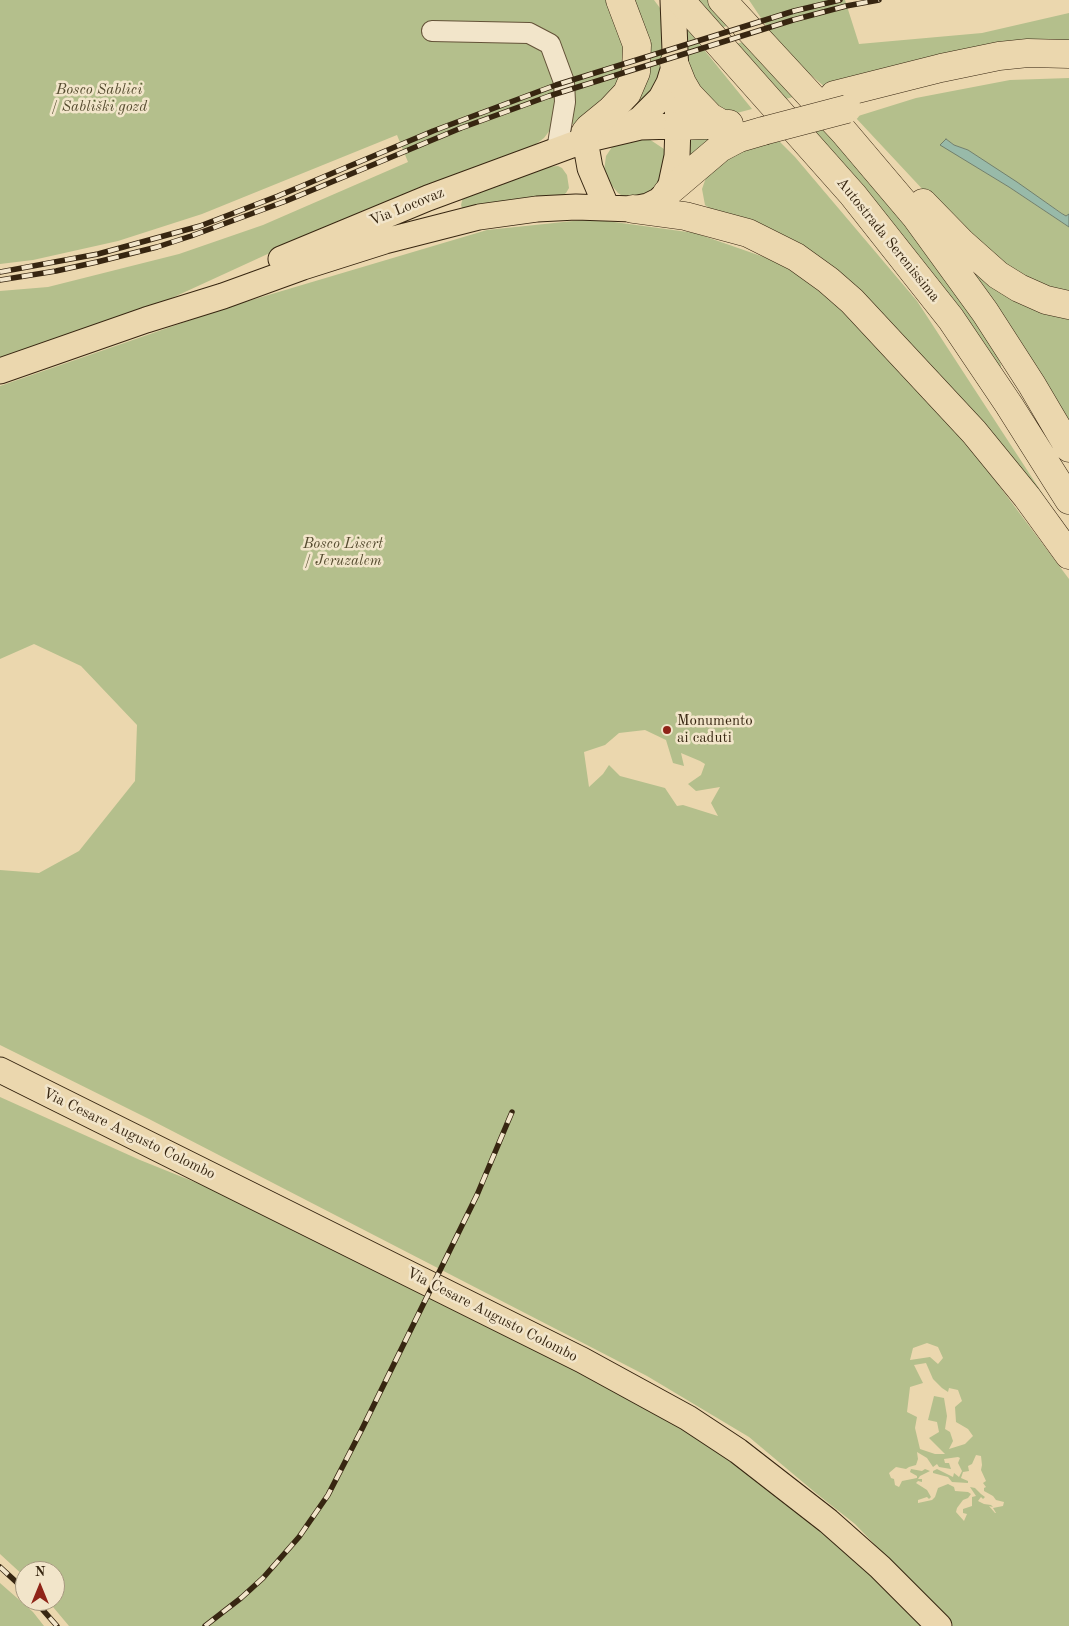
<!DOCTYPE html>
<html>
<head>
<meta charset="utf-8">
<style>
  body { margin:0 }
  #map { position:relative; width:1069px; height:1626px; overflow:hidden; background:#ebd7ae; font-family:"Old Standard TT",serif }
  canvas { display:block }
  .north { position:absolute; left:15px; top:1561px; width:50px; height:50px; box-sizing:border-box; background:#f2e5ca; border:1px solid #a79980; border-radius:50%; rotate:0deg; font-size:14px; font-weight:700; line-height:20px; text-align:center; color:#372611 }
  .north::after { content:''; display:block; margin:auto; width:18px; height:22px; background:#8f2418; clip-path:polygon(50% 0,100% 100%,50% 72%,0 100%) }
</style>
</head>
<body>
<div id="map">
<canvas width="1069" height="1626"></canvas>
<div class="north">N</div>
</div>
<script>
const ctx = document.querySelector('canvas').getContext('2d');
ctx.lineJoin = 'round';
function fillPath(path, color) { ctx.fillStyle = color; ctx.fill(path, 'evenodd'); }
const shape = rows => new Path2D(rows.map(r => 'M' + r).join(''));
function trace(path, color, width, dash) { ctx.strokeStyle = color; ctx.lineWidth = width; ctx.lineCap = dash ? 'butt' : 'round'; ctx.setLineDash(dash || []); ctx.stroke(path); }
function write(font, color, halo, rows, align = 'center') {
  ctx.font = font + ' "Old Standard TT",serif'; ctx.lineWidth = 5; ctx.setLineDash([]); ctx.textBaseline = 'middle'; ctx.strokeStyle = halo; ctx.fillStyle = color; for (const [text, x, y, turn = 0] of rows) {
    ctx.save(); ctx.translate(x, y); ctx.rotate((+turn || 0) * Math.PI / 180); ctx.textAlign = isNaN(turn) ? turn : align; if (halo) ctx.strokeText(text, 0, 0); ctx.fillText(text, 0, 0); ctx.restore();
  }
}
fillPath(shape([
  [0,0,610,0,628,44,620,88,575,125,570,123,560,101,553,126,544,138,532,147,272,252,137,314,0,362,0,291,48,287,179,254,263,225,408,162,397,135,202,214,118,241,33,260,0,264],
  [628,0,654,0,660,8,665,44,665,76,633,111,620,114],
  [688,0,709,0,733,24,714,30],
  [749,0,845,0,859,44,982,33,1069,13,1069,42,1056,40,1029,42,826,88,783,51],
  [684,25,752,109,729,115,722,114,685,76],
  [747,41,796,96,779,101,728,46],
  [1069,78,1069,214,1066,216,968,150,954,145,946,139,959,156,1009,187,1069,227,1069,297,1019,278,926,193,855,117,916,98,1010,80],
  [821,125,904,224,942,274,995,351,1001,365,1000,370,807,129],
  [646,137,664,149,666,154,669,173,647,196,624,197,618,193,608,181,604,171,606,156,614,144],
  [775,137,795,157,917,301,1057,516,942,378,705,205,702,189,708,172,719,158],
  [685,138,709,138,709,142,694,158,687,155],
  [558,166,562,168,567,175,569,188,566,193,559,199,468,211,462,208,461,205,463,197,546,167],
  [592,219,695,233,784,264,862,324,946,415,1069,579,1069,1626,953,1626,855,1524,817,1494,749,1437,647,1376,149,1119,0,1045,0,870,39,873,79,851,135,781,137,725,81,666,34,644,0,659,0,386,228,307,487,230],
  [645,730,666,740,673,763,684,766,681,753,700,761,705,764,701,775,688,784,696,791,720,787,711,803,718,816,683,805,677,806,665,788,620,776,609,765,603,774,589,787,584,752,605,745,619,733],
  [927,1343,938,1347,943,1358,938,1364,930,1357,910,1360,913,1348],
  [926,1363,933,1379,942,1388,948,1392,949,1388,958,1390,962,1401,955,1407,956,1422,968,1429,973,1436,965,1444,949,1449,953,1441,950,1432,945,1429,947,1416,944,1398,934,1396,928,1420,937,1422,939,1432,929,1438,945,1454,935,1454,920,1449,915,1428,917,1417,907,1412,910,1387,923,1383,914,1365],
  [917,1452,927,1458,933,1467,937,1464,939,1467,951,1469,949,1463,945,1463,944,1459,958,1457,960,1458,958,1463,962,1471,959,1477,954,1473,953,1477,937,1469,933,1471,933,1473,948,1477,952,1482,968,1483,968,1481,961,1478,963,1472,969,1471,968,1466,972,1464,976,1455,981,1456,982,1465,981,1470,986,1481,983,1483,986,1487,984,1488,984,1491,993,1496,996,1500,1004,1502,1003,1506,993,1508,996,1513,995,1513,989,1506,993,1507,991,1505,984,1504,978,1501,981,1497,983,1499,985,1497,981,1494,975,1488,970,1487,976,1496,972,1497,972,1506,963,1509,963,1513,967,1514,964,1521,956,1512,957,1508,963,1500,968,1498,971,1494,968,1492,955,1491,954,1487,948,1484,938,1488,935,1497,932,1500,918,1503,918,1500,927,1497,929,1499,931,1497,927,1490,916,1483,918,1481,922,1482,922,1479,918,1479,920,1476,930,1471,925,1469,922,1471,911,1469,910,1472,917,1476,917,1478,902,1481,899,1487,895,1485,894,1479,891,1478,889,1473,896,1467,906,1469,909,1467,916,1465,918,1459],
  [964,259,1069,312,1069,423,1014,332],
  [0,1097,140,1160,217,1191,604,1383,699,1435,795,1507,892,1592,924,1626,69,1626,48,1601,55,1601,55,1571,25,1571,25,1577,0,1554],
  [0,1583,33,1612,44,1626,0,1626]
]), '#b4bf8c');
const water = shape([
  [946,139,954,145,968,150,1017,182,1061,213,1066,216,1069,214,1069,227,1009,187,940,145,946,139]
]);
fillPath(water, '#98baa9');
trace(water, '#717f6c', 1);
const minor = shape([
  [432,31,529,33,550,44,564,82,565,102,557,150]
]);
const major = shape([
  [625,128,640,119,661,98,669,83,673,70],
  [585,140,590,168,607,208],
  [281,259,428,198,585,140,640,127,678,126],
  [0,371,146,320,223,296,303,267,385,241,479,217,537,209,576,207,633,209,648,206,658,201,667,193,671,184,677,156,678,126,673,0],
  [0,1070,582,1360,688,1418,738,1451,828,1521,880,1567,939,1626]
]);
const highway = shape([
  [680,0,853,195,951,319,1009,405,1069,500],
  [722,0,844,132,916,217,985,312,1032,385,1069,448],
  [674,63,682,83,689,95,710,117,724,125],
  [834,95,941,68,999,56,1028,53,1069,54],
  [678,126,729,124],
  [585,140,585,133,589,128,611,110,627,93,636,72,637,45,620,0],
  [667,193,720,148,739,138,763,131],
  [923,203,962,243,998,275,1019,288,1046,300,1069,305],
  [633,209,685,216,748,233,796,257,828,280,852,301,974,432,1027,497,1069,555]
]);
trace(minor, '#645238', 22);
trace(major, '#372611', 27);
trace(highway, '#372611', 29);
trace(minor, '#f2e5ca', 20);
trace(major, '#ebd7ae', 25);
trace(highway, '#ebd7ae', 28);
const rail = shape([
  [0,272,98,254,200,226,278,196,433,131,556,85,794,11,840,0],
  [0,280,56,271,97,262,157,247,191,236,286,201,461,128,549,96,793,20,846,6,879,0],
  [0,1567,25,1590],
  [35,1601,57,1626],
  [205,1626,241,1598,263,1578,299,1537,328,1495,363,1427,477,1195,512,1112]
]);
trace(rail, '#372611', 5.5);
trace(rail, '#f2e5ca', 4, [11]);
const highwayBridge = shape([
  [763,131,847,109]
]);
trace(highwayBridge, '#372611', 29, []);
trace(highwayBridge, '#ebd7ae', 28);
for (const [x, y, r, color] of [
  [667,730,5,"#8f2418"]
]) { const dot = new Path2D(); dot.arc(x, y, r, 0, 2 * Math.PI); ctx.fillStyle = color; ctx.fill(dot); trace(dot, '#f2e5ca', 2); }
write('italic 15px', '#564c30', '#f2e5ca', [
  ["Bosco Sablici",99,90],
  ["/ Sabliški gozd",99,107],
  ["Bosco Lisert",343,544],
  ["/ Jeruzalem",343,561]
]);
write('15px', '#372611', '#f2e5ca', [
  ["Via Locovaz",407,207,-22],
  ["Autostrada Serenissima",888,240,51],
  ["Via Cesare Augusto Colombo",129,1134,26],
  ["Via Cesare Augusto Colombo",492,1315,27]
]);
write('15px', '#372611', '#f2e5ca', [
  ["Monumento",677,721],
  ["ai caduti",677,738]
], 'left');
</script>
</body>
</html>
